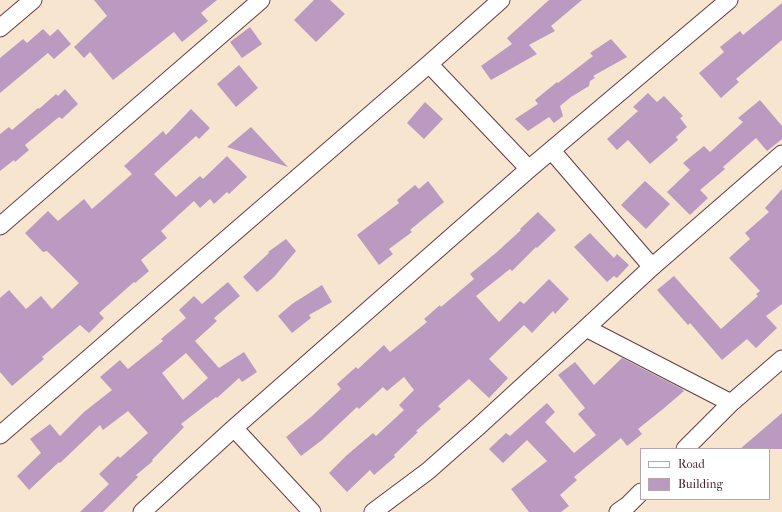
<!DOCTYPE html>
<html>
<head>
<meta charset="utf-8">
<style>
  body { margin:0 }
  #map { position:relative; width:782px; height:512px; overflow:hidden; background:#f7e5d0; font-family:"IM FELL French Canon",serif }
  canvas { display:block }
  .legend { position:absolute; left:640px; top:448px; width:130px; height:52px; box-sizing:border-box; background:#fff; border:1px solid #b7a5aa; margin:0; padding:5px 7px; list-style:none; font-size:12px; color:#4a1f2b }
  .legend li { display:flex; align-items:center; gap:8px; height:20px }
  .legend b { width:20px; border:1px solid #b7a5aa }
</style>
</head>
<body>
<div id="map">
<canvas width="782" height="512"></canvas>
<ul class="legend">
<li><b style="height:5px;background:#fff"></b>Road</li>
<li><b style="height:11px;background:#bb9ac1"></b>Building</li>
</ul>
</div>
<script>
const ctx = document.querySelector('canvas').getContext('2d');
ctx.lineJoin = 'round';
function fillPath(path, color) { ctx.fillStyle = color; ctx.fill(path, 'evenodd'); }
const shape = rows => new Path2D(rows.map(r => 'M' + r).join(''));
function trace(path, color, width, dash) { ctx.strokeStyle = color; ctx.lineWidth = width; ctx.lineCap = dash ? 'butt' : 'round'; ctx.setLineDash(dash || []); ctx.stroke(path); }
fillPath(shape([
  [94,0,217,0,201,13,208,21,182,42,174,32,113,80,90,52,84,58,74,47,107,16],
  [314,0,330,0,345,14,316,42,294,20],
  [549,0,582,0,551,26,555,31,529,45,537,54,491,80,481,66,512,44,507,38],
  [782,3,782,40,736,79,739,82,721,98,699,73,724,52,720,47,740,31,743,35],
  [250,27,262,44,242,58,230,42],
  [43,29,50,36,58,29,71,44,54,59,48,53,0,93,0,58,23,39,27,43],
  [611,39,627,57,593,76,595,78,590,81,589,86,571,97,560,106,563,116,554,123,549,117,528,131,515,119,538,104,535,100,557,82,558,83,593,56,590,53],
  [239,65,258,88,236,107,217,84],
  [65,89,78,104,62,119,59,117,25,145,29,150,15,162,14,160,0,171,0,134,9,127,12,130,38,108,39,109,56,94,58,96],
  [648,93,657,102,664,96,683,116,680,118,687,127,676,137,678,140,650,164,628,140,617,150,607,139,638,111,633,107],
  [760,100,782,126,782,139,767,151,756,138,723,167,725,169,700,190,708,198,690,215,667,192,690,170,683,163,704,146,710,152,743,122,738,118],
  [425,102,443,119,424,139,407,123],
  [191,109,210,128,199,139,196,136,154,174,176,197,200,176,203,179,227,156,247,177,229,194,227,192,214,204,210,199,200,208,194,201,161,231,167,238,141,260,149,271,135,283,134,282,99,313,104,318,89,333,80,325,42,357,44,359,12,386,0,372,0,298,9,290,26,309,41,296,52,309,79,283,47,251,43,252,25,233,48,211,58,221,84,199,92,209,132,174,124,166,163,131,166,135],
  [251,127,288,167,227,147],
  [428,181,444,202,410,230,412,232,389,249,393,254,379,265,357,235,399,203,397,200,415,185,419,189],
  [645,181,670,204,646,229,621,205],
  [782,189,782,304,766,316,777,328,756,348,747,339,722,360,690,323,688,325,657,290,674,276,721,329,758,296,756,294,760,291,729,258,750,239,745,233,769,212,765,208],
  [538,212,556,230,537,248,536,247,512,271,510,269,476,296,499,322,520,301,524,304,549,279,569,299,555,314,553,311,532,333,524,325,489,359,508,378,489,398,469,379,438,406,441,409,416,431,418,432,394,455,395,457,374,475,370,470,347,492,329,473,347,455,373,433,376,436,404,410,399,405,414,390,404,377,387,391,383,387,359,409,357,407,322,440,301,456,286,437,311,417,341,389,337,384,356,367,358,369,384,345,390,352,427,322,424,319,440,305,441,307,474,279,470,274,497,252,521,230,520,229],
  [590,233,614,258,617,254,629,265,617,278,614,276,607,282,574,247],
  [286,239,296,251,274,277,257,292,243,277,269,253,268,252],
  [228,282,240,296,214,318,217,321,195,341,219,368,244,352,257,372,242,382,239,378,217,398,216,397,181,424,184,427,152,460,153,461,136,475,138,477,103,512,80,512,109,484,99,474,118,456,120,458,148,433,128,411,103,430,100,425,60,463,59,462,29,490,17,476,41,453,30,439,50,424,60,436,84,412,112,390,100,377,120,360,128,369,163,341,161,339,186,318,179,310,194,296,202,304],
  [186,353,208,378,183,400,162,373],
  [322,285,332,302,309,315,311,318,292,333,278,316,292,304],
  [622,358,682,389,684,391,663,409,638,429,642,434,627,446,621,438,574,477,577,480,560,495,569,506,561,512,529,512,511,489,547,461,527,440,503,463,489,449,506,433,510,436,547,403,555,412,545,422,574,453,596,435,578,414,585,408,558,375,575,362,594,385],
  [782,413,782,449,740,449]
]), '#bb9ac1');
const street = shape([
  [0,28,33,0],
  [429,64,529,169],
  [552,151,652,267],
  [0,226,261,0],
  [586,328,731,403],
  [234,428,312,512],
  [0,435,429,64,501,0],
  [685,449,731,403,782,359],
  [142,512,234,428,529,169,729,0],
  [373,512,428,471,479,426,586,328,652,267,782,154],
  [618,512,628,505,641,492]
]);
trace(street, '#643d44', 19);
trace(street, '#fff', 17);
</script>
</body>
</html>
